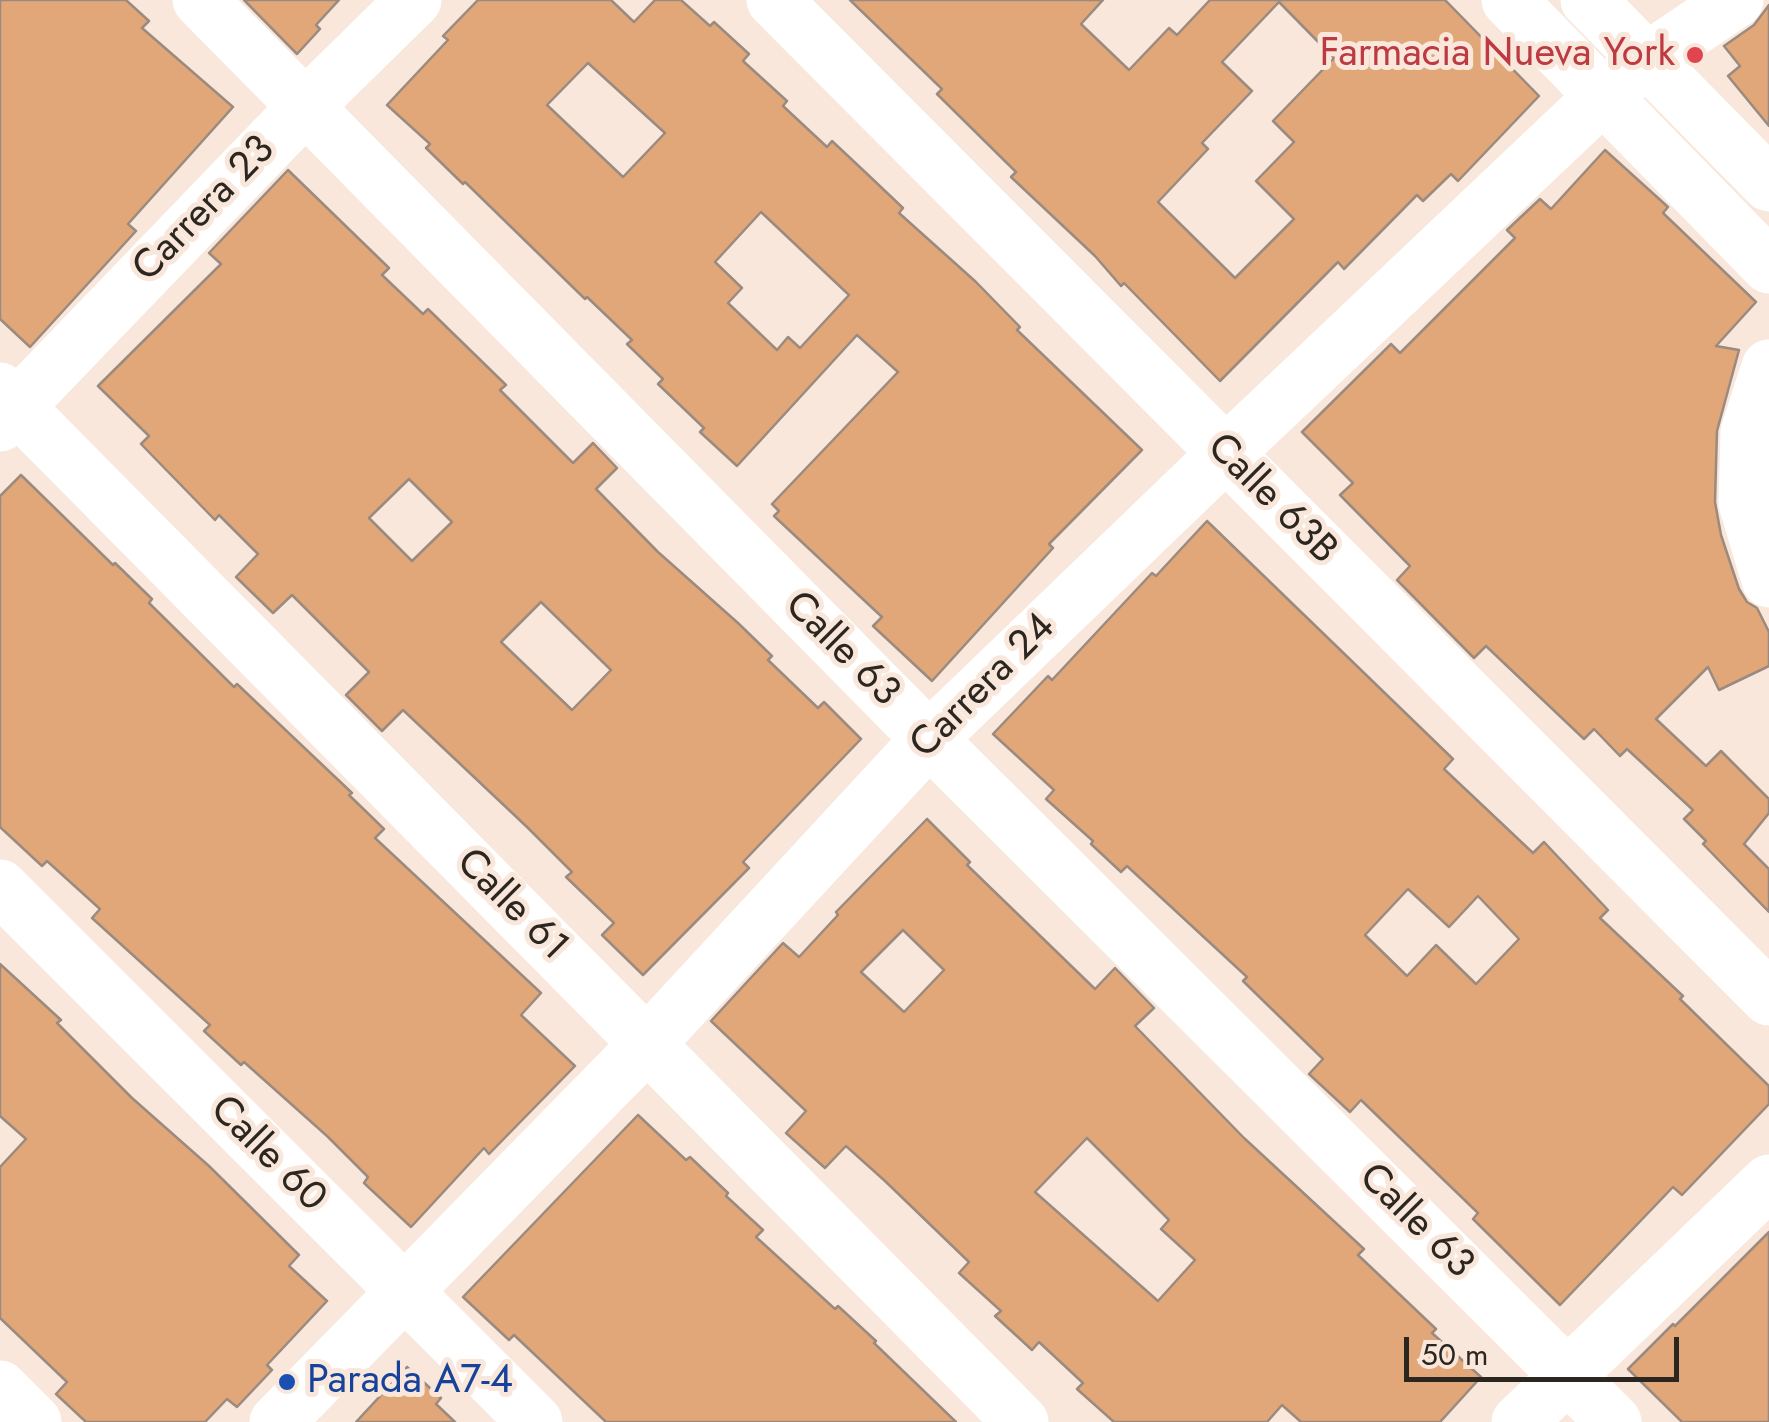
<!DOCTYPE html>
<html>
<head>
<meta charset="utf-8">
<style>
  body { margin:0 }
  #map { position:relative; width:1769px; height:1422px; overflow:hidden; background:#f8e7da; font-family:Jost,sans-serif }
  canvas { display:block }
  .scale { position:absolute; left:1404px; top:1337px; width:275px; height:45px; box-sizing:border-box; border:5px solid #2c2621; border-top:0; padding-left:12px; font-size:30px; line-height:35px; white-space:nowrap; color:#2c2621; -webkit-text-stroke:8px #f8e7da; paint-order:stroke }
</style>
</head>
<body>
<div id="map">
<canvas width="1769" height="1422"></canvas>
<div class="scale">50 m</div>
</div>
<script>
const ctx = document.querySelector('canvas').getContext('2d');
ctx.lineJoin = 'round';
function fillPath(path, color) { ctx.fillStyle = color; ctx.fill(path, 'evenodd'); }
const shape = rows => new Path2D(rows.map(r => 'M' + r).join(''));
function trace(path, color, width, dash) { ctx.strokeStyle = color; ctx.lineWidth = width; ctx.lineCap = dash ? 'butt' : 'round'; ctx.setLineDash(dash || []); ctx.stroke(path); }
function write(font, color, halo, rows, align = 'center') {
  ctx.font = font + ' Jost,sans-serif'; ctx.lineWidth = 10; ctx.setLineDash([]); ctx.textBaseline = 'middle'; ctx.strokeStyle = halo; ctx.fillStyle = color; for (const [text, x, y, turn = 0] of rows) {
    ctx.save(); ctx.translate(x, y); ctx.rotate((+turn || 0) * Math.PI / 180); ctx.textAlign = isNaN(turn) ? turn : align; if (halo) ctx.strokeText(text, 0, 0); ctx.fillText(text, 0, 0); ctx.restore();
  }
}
const building = shape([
  [0,0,126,0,149,21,142,28,233,107,128,224,136,231,30,347,0,319,0,0],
  [244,0,339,0,316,25,320,29,297,54,244,0],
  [478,0,611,0,634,22,655,0,681,0,710,26,714,22,749,54,743,61,787,101,783,106,827,147,832,141,864,171,903,208,899,213,976,282,1020,327,1017,330,1142,450,1049,544,1053,548,932,681,873,626,882,617,774,516,779,511,772,504,898,372,857,335,737,466,700,432,704,428,658,384,663,379,627,344,632,340,587,297,585,299,465,182,463,184,426,148,430,144,387,105,448,40,443,36,478,0],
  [588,63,665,133,623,177,547,105,588,63],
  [761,212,849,295,800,348,788,337,777,350,728,303,742,288,715,262,761,212],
  [850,0,1103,0,1081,24,1129,70,1169,28,1177,35,1210,0,1445,0,1539,96,1458,181,1451,174,1423,201,1417,195,1344,269,1338,262,1220,381,1124,283,1121,286,1095,256,1011,177,1016,172,937,94,942,89,850,0],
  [1279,2,1334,58,1273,121,1294,142,1256,181,1294,219,1235,278,1158,202,1208,149,1202,143,1252,91,1222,62,1279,2],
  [1769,5,1769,126,1728,76,1740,66,1724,46,1754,25,1769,5],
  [1605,150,1668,207,1663,213,1756,302,1716,346,1739,350,1717,431,1715,502,1721,535,1739,589,1747,602,1757,608,1769,632,1769,666,1719,690,1708,667,1656,719,1706,766,1721,751,1769,799,1769,813,1744,844,1769,869,1769,912,1703,844,1706,841,1684,819,1693,810,1627,749,1620,756,1594,729,1584,739,1486,646,1474,658,1397,580,1410,566,1340,495,1353,483,1302,432,1391,344,1400,353,1515,238,1507,230,1540,199,1551,209,1605,150],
  [288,170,389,268,382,275,423,314,428,309,506,385,500,390,573,463,593,443,617,468,596,489,658,552,738,623,772,656,768,660,818,708,824,702,861,739,743,862,749,868,643,975,602,935,614,923,566,877,572,872,527,827,403,710,382,731,346,695,369,672,292,595,273,613,236,577,258,554,219,515,215,520,141,444,149,436,98,386,221,264,209,253,288,170],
  [409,479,452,522,412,561,369,518,409,479],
  [541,602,611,670,572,710,501,642,541,602],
  [21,475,113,565,115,563,152,599,149,603,234,687,237,684,352,793,349,795,384,829,375,838,541,993,521,1015,575,1066,489,1154,484,1148,411,1227,364,1183,368,1177,327,1136,244,1062,241,1065,204,1031,210,1025,92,918,100,909,47,861,42,866,0,827,0,496,21,475],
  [1207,521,1453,759,1444,769,1533,853,1544,842,1608,910,1600,918,1683,996,1680,999,1769,1086,1769,1104,1682,1195,1673,1187,1560,1305,1473,1219,1478,1213,1361,1100,1350,1112,1309,1074,1323,1059,1243,981,1247,977,1127,866,1121,872,1091,844,1093,841,1046,799,1054,790,993,734,1048,676,1052,680,1152,573,1156,576,1207,521],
  [1408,889,1449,927,1478,896,1519,939,1476,984,1436,945,1407,976,1365,935,1408,889],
  [927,819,970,862,967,865,1095,989,1115,968,1154,1008,1135,1026,1244,1138,1364,1249,1358,1255,1436,1329,1432,1333,1481,1377,1440,1422,1301,1422,1282,1405,1267,1422,1114,1422,1077,1389,1083,1383,1039,1342,1032,1350,995,1316,1001,1311,959,1273,969,1262,885,1181,846,1146,825,1168,786,1133,806,1111,711,1021,783,943,799,957,838,915,836,912,927,819],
  [903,930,944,970,904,1012,861,972,903,930],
  [1087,1138,1169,1220,1161,1229,1195,1260,1158,1301,1035,1192,1087,1138],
  [0,964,61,1020,57,1023,132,1098,209,1166,299,1255,289,1266,327,1301,267,1365,272,1370,237,1407,227,1399,205,1422,86,1422,56,1394,67,1382,0,1318,0,1167,26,1139,0,1116,0,964],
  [638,1115,686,1160,690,1157,728,1193,726,1196,763,1230,756,1237,835,1309,838,1306,876,1341,874,1343,956,1422,606,1422,514,1335,509,1340,463,1297,638,1115],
  [1769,1232,1769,1422,1682,1422,1628,1369,1673,1324,1675,1326,1769,1232],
  [407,1367,441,1398,436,1404,455,1422,356,1422,407,1367]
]);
fillPath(building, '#e1a778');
trace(building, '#9a8a7f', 2.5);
trace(shape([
  [200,0,929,739,1614,1422],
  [774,0,1769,998],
  [1509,0,1769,266],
  [1588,0,1769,184],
  [1769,367,1748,432,1746,503,1769,580],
  [0,390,1021,1422],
  [0,424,305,107,414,0],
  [0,887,535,1422],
  [0,1388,34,1422],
  [277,1422,647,1044,929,739,1225,454,1603,96,1647,60,1736,0],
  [1519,1422,1769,1182]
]), '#fff', 55);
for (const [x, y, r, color] of [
  [1695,55,10,"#e0444e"],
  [287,1382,10,"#1a4fb4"]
]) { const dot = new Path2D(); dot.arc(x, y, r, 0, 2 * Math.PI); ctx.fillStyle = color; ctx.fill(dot); trace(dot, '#f8e7da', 4); }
write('40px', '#be3a42', '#f8e7da', [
  ["Farmacia Nueva York",1675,55]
], 'right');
write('40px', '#2c2621', '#f8e7da', [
  ["Carrera 23",205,210,-46],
  ["Calle 63B",1271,500,45],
  ["Calle 63",841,650,45],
  ["Carrera 24",984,687,-45],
  ["Calle 61",511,906,45],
  ["Calle 60",267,1155,45],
  ["Calle 63",1415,1222,45]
]);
write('40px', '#164399', '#f8e7da', [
  ["Parada A7-4",307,1382]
], 'left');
</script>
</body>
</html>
